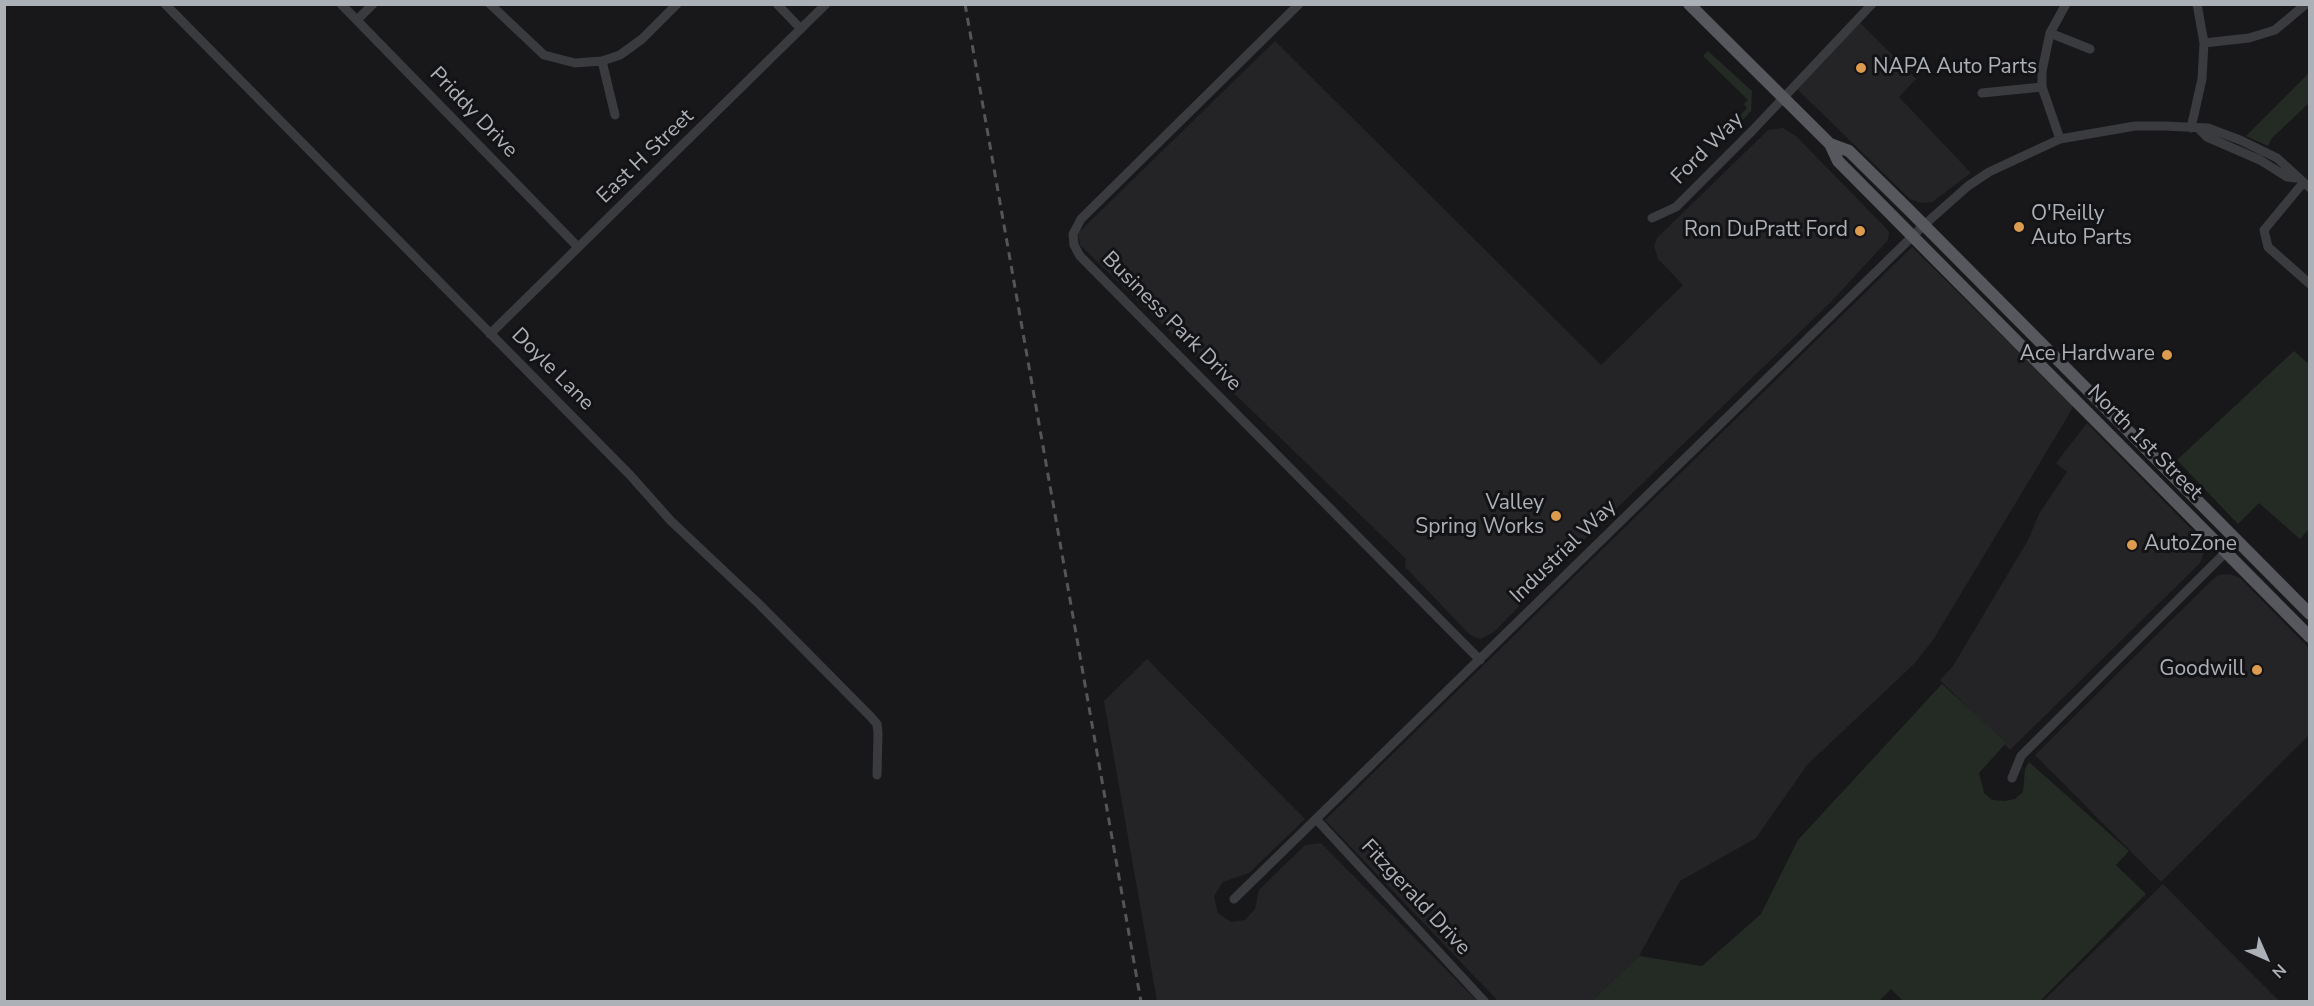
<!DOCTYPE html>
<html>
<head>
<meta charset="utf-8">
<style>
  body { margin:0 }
  #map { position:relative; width:2314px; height:1006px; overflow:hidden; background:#18181a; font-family:"Nunito Sans",sans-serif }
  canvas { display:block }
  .frame { position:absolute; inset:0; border:6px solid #acb1b8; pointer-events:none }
  .north { position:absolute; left:2236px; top:928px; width:60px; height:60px; -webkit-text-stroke:4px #131315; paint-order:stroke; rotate:135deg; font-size:16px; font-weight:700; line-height:24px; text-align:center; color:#acb1b8 }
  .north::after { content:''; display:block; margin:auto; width:21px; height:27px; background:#acb1b8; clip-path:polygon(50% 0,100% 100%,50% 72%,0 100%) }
</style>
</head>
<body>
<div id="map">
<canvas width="2314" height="1006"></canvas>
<div class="frame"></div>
<div class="north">N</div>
</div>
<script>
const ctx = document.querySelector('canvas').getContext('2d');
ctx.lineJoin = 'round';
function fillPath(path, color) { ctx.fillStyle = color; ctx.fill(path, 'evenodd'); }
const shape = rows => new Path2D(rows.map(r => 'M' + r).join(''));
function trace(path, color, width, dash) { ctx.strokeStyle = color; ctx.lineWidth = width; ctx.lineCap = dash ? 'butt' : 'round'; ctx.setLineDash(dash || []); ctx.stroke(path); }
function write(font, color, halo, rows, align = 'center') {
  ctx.font = font + ' "Nunito Sans",sans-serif'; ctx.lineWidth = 6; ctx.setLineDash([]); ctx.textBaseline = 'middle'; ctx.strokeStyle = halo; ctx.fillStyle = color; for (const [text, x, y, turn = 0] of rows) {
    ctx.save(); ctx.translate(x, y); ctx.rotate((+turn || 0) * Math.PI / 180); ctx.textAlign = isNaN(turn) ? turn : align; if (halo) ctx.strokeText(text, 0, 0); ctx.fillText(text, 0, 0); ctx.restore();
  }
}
fillPath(shape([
  [1860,23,1916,79,1899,97,1971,173,1932,202,1922,203,1910,199,1795,87],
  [1275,41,1601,365,1683,285,1658,259,1654,246,1657,238,1768,130,1783,128,1796,136,1883,225,1889,232,1888,240,1831,302,1593,531,1494,632,1480,639,1470,635,1405,567,1406,559,1080,245,1078,233],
  [1912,247,2073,406,2068,416,1933,640,1914,664,1807,765,1756,838,1680,881,1639,956,1592,1001,1498,1001,1325,820],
  [2087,423,2199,537,2204,546,2203,555,2200,563,2010,750,1940,680,1953,666,2028,540,2039,514,2067,472,2056,463],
  [2230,574,2240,578,2309,648,2309,735,2161,882,2035,755,2212,580,2219,575],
  [1147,659,1305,819,1249,873,1223,882,1214,896,1218,913,1231,922,1245,920,1255,909,1259,890,1268,881,1305,845,1321,843,1477,1001,1157,1001,1104,701],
  [2163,884,2279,1001,2043,1001]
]), '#242426');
fillPath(shape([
  [1708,51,1752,91,1751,111,1737,126,1734,122,1747,108,1744,104,1748,100,1703,56],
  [2309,73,2309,103,2272,138,2268,146,2246,136],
  [2294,351,2310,365,2309,529,2300,539,2259,503,2238,524,2177,460],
  [1942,684,2006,743,1979,773,1984,793,1992,800,2004,801,2015,799,2023,792,2025,769,2029,762,2129,851,2116,865,2146,894,2040,1001,1903,1001,1891,989,1878,1002,1592,1001,1639,956,1702,966,1761,914,1798,840]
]), '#242b25');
trace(shape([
  [165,4,630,475,671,521,759,604,871,717,877,724,878,733,877,775],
  [341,4,578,247],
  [490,4,544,55,575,63,602,61,620,55,642,39,677,4],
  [777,4,801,29],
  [1299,4,1081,219,1073,234,1074,245,1080,256,1480,660],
  [357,20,373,4],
  [2050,33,2090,49],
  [2204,43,2249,38,2275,30,2306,4],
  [602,61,615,115],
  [1982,93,2042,87],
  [2191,128,2202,79,2204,43,2197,4],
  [2200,130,2207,137,2260,160,2287,177,2296,178],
  [2060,139,2042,87,2042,71,2050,33,2066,4],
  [2303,183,2264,230,2268,247,2310,284],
  [1652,218,1676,207,1752,131,1872,4],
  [490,334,826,4],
  [2012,778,2021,756,2237,541],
  [1317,820,1485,1002],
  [1234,899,1924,225,1968,186,1989,172,2060,139,2135,126,2164,126,2208,128,2240,140,2277,158,2310,188]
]), '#393b3e', 9);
trace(shape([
  [1689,4,1830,144,1838,161,2310,637],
  [1830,144,1849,151,1909,210,2310,614]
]), '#56585d', 12);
trace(shape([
  [965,4,1141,1002]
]), '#535559', 3, [8, 6]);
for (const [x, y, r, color] of [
  [1861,68,6,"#dc9b4e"],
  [2019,227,6,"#dc9b4e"],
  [1860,231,6,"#dc9b4e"],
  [2167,355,6,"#dc9b4e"],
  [1556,516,6,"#dc9b4e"],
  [2132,545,6,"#dc9b4e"],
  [2257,670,6,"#dc9b4e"]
]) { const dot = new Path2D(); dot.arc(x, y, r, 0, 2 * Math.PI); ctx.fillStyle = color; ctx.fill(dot); trace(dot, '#131315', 2); }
write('21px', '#acb1b8', '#131315', [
  ["NAPA Auto Parts",1873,68,"left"],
  ["O'Reilly",2031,215,"left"],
  ["Auto Parts",2031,239,"left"],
  ["Ron DuPratt Ford",1848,231],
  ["Ace Hardware",2155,355],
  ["Valley",1544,504],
  ["Spring Works",1544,528],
  ["AutoZone",2144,545,"left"],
  ["Goodwill",2245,670]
], 'right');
write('21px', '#acb1b8', '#131315', [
  ["Priddy Drive",473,113,46],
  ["Ford Way",1708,149,-45],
  ["East H Street",646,157,-44],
  ["Business Park Drive",1171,322,45],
  ["Doyle Lane",552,370,45],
  ["North 1st Street",2144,443,45],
  ["Industrial Way",1564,552,-44],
  ["Fitzgerald Drive",1415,898,47]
]);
</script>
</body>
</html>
